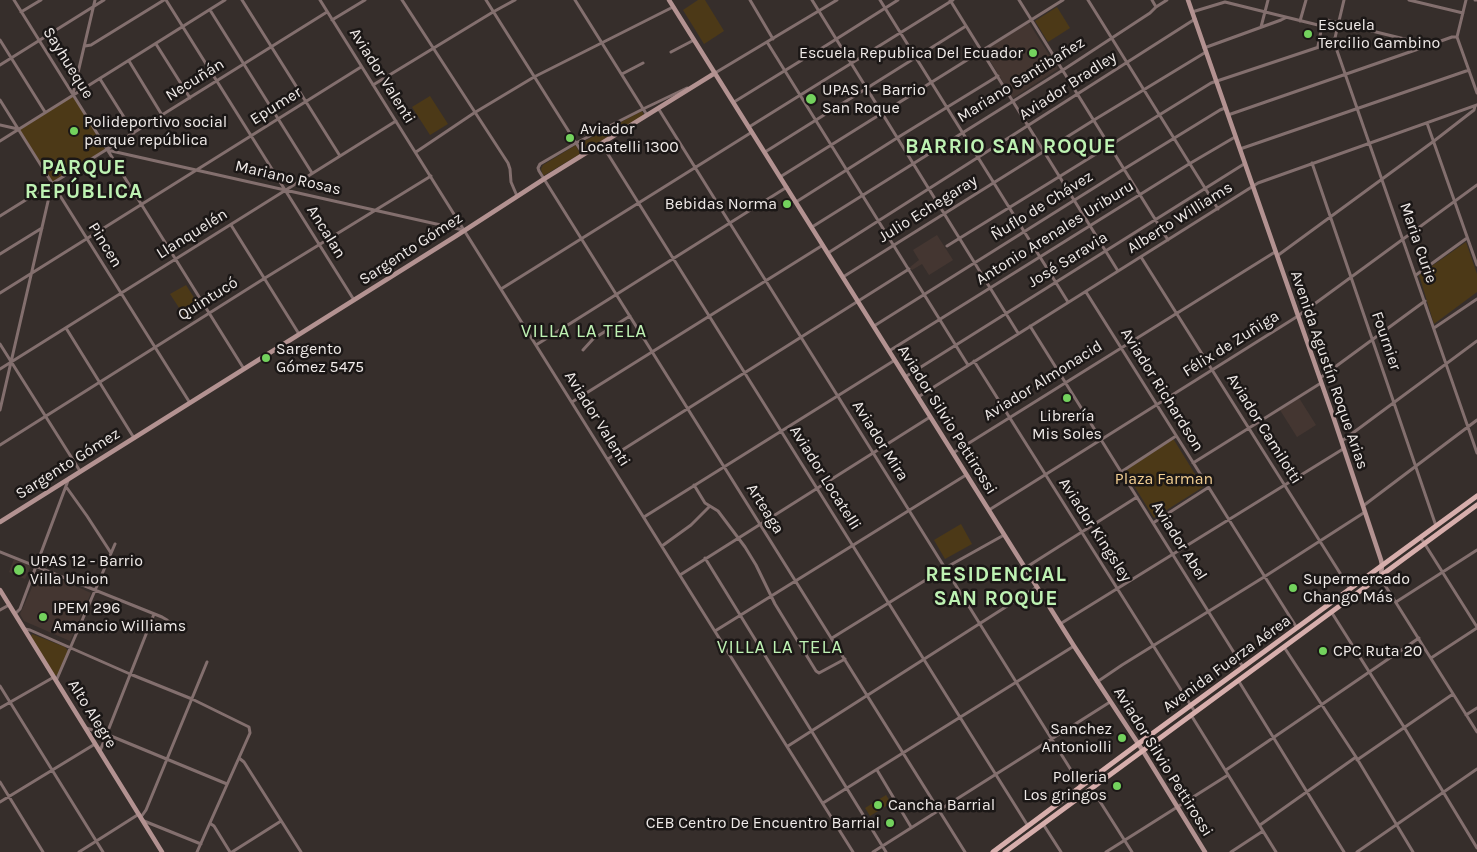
<!DOCTYPE html>
<html>
<head>
<meta charset="utf-8">
<style>
  body { margin:0 }
  canvas { display:block; background:#362e2b }
</style>
</head>
<body>
<canvas width="1477" height="852"></canvas>
<script>
const ctx = document.querySelector('canvas').getContext('2d');
ctx.lineJoin = 'round';
function fillPath(path, color) { ctx.fillStyle = color; ctx.fill(path, 'evenodd'); }
const shape = rows => new Path2D(rows.map(r => 'M' + r).join(''));
function trace(path, color, width, dash) { ctx.strokeStyle = color; ctx.lineWidth = width; ctx.lineCap = dash ? 'butt' : 'round'; ctx.setLineDash(dash || []); ctx.stroke(path); }
function write(font, color, halo, rows, align = 'center') {
  ctx.font = font + ' Karla,sans-serif'; ctx.lineWidth = 5; ctx.setLineDash([]); ctx.textBaseline = 'middle'; ctx.strokeStyle = halo; ctx.fillStyle = color; for (const [text, x, y, turn = 0] of rows) {
    ctx.save(); ctx.translate(x, y); ctx.rotate((+turn || 0) * Math.PI / 180); ctx.textAlign = isNaN(turn) ? turn : align; if (halo) ctx.strokeText(text, 0, 0); ctx.fillText(text, 0, 0); ctx.restore();
  }
}
fillPath(shape([
  [1029,23,1058,69,1013,98,984,51],
  [937,235,953,260,929,275,922,264,912,270,910,267,919,260,913,250],
  [1299,398,1316,425,1297,437,1280,410],
  [14,559,31,566,25,579,9,572],
  [40,570,91,593,70,641,24,621,20,614]
]), '#443631');
fillPath(shape([
  [698,0,705,0,724,31,704,44,683,10],
  [1057,7,1070,28,1048,42,1035,21],
  [73,94,107,150,52,184,18,129],
  [430,96,448,124,430,135,412,107],
  [642,111,644,115,585,151,579,144],
  [576,145,580,154,543,176,541,169,543,165],
  [1466,242,1477,274,1477,292,1434,324,1419,275],
  [186,285,202,310,187,320,170,294],
  [1172,440,1174,440,1203,487,1154,518,1125,471],
  [961,524,972,544,945,559,934,540],
  [32,634,65,647,68,651,58,675,55,675,31,637],
  [886,795,891,803,870,816,865,808]
]), '#4c3917');
trace(shape([
  [14,0,244,369],
  [166,0,354,300],
  [242,0,340,156],
  [320,0,853,852],
  [402,0,508,163,510,169,511,182,517,196],
  [486,0,583,154],
  [575,0,647,115],
  [750,0,773,39],
  [812,0,1018,333],
  [880,0,1068,302],
  [950,0,1118,271],
  [1019,0,1168,240],
  [1088,0,1218,209],
  [1152,0,1156,7],
  [1344,0,1334,42,1477,453],
  [1409,0,1463,13],
  [1475,0,1477,0],
  [210,10,312,173],
  [21,12,41,0],
  [1192,12,1225,2,1322,26,1324,21,1327,20,1421,43,1427,46],
  [332,20,365,0],
  [1300,21,1306,0],
  [1261,27,1268,0],
  [1457,37,1477,93],
  [1457,37,1466,0],
  [0,40,45,112],
  [767,42,968,365],
  [156,44,190,98],
  [85,46,91,45,164,0],
  [1318,46,1322,26],
  [1204,48,1281,20,1285,18],
  [819,50,898,0],
  [671,52,694,40],
  [129,61,162,115],
  [0,65,104,0],
  [715,73,837,0],
  [622,74,643,63],
  [100,79,134,133],
  [373,85,493,12,515,0],
  [687,88,643,109,576,143,540,164,538,168,539,171,965,852],
  [73,94,95,0],
  [0,100,190,403],
  [734,102,802,60],
  [658,108,1081,786],
  [1228,115,1427,46,1452,37,1457,37],
  [1427,123,1477,265],
  [0,125,18,129],
  [749,127,953,0],
  [0,141,225,0],
  [601,143,1028,826],
  [1240,149,1469,70],
  [107,150,463,230],
  [416,152,474,113,534,77,673,7],
  [765,152,966,26],
  [1312,163,1436,526],
  [780,177,1063,0],
  [796,202,897,138,998,76],
  [0,216,327,12],
  [231,225,299,334],
  [812,227,1063,70,1150,13,1156,7,1167,0],
  [947,246,1211,83,1334,42],
  [828,253,1195,19],
  [0,254,42,228],
  [1277,256,1434,141,1474,110,1475,106],
  [1141,257,1350,589],
  [1416,275,1467,238],
  [843,277,1094,120,1206,52],
  [501,289,752,132],
  [1086,292,1297,628],
  [0,293,361,67],
  [874,326,1124,169,1220,110,1225,108],
  [1030,326,1243,667],
  [66,328,134,438],
  [1434,328,1477,299],
  [0,344,80,471],
  [536,345,787,187],
  [583,350,593,339,630,316],
  [889,351,1189,164,1235,137],
  [974,361,1195,712],
  [0,369,396,121],
  [905,377,1244,164],
  [1320,378,1425,301],
  [918,397,1258,183,1477,105],
  [572,402,823,245],
  [0,410,52,184],
  [1342,441,1477,341],
  [0,445,265,278,431,176],
  [953,453,1275,252],
  [608,459,909,269],
  [1193,463,1321,383],
  [1121,472,1176,436],
  [694,485,705,503,718,511,745,547,756,565,775,604,816,671,819,673,845,659],
  [67,488,87,516,111,553],
  [1363,506,1477,420],
  [989,510,1298,316,1477,185],
  [644,517,895,360],
  [1153,523,1209,487],
  [1421,538,1477,627],
  [662,546,691,525,710,506],
  [0,552,162,617,167,620,175,628],
  [705,558,886,852],
  [1025,568,1137,497],
  [680,575,930,417],
  [1381,576,1383,582,1477,732],
  [1396,602,1477,550],
  [0,610,9,605],
  [1332,613,1404,727,1477,848],
  [15,614,20,609,69,478],
  [1060,624,1343,449],
  [25,629,30,630,130,674,192,699,249,727,250,733,197,852],
  [715,631,966,475],
  [832,638,945,568,1004,535],
  [1284,647,1356,757,1413,852],
  [1431,658,1477,628],
  [1238,680,1344,852],
  [56,681,115,544],
  [1097,682,1122,665,1264,577,1365,512],
  [0,686,103,852],
  [0,708,54,677],
  [1191,715,1276,852],
  [1466,715,1477,708],
  [86,728,106,734,227,784],
  [788,746,1037,587],
  [100,751,154,614],
  [239,758,244,762,301,852],
  [1357,760,1453,694],
  [877,770,911,827],
  [1226,770,1419,638],
  [0,782,43,852],
  [1092,789,1132,852],
  [0,802,95,744],
  [823,803,1074,646],
  [141,817,146,810,207,662],
  [144,821,201,844],
  [211,824,214,826,230,852],
  [1043,824,1061,852],
  [1260,825,1356,757],
  [79,852,139,814],
  [232,852,281,821],
  [873,852,1110,702],
  [1106,852,1228,775],
  [1231,852,1263,831],
  [1357,852,1477,769]
]), '#836f6e', 3);
trace(shape([
  [669,0,1074,646,1143,751,1205,852],
  [1188,0,1333,416,1381,560,1382,565,1381,575],
  [0,522,456,236,544,179,715,73],
  [0,590,162,852]
]), '#b39291', 4.5);
trace(shape([
  [993,852,1138,744,1477,496],
  [1005,852,1477,505]
]), '#d7aeac', 5);
for (const [x, y, r, color] of [
  [1308,34,5,"#73d25d"],
  [1033,53,5,"#73d25d"],
  [811,99,6,"#73d25d"],
  [74,131,5,"#73d25d"],
  [570,138,5,"#73d25d"],
  [787,204,5,"#73d25d"],
  [266,358,5,"#73d25d"],
  [1067,398,5,"#73d25d"],
  [19,570,6,"#73d25d"],
  [1293,588,5,"#73d25d"],
  [43,617,5,"#73d25d"],
  [1323,651,5,"#73d25d"],
  [1122,738,5,"#73d25d"],
  [1117,786,5,"#73d25d"],
  [878,805,5,"#73d25d"],
  [890,823,5,"#73d25d"]
]) { const dot = new Path2D(); dot.arc(x, y, r, 0, 2 * Math.PI); ctx.fillStyle = color; ctx.fill(dot); trace(dot, '#1b1716', 2); }
write('16px', '#efeae8', '#1b1716', [
  ["Escuela",1318,25],
  ["Tercilio Gambino",1318,43],
  ["Escuela Republica Del Ecuador",1023,53,"right"],
  ["UPAS 1 - Barrio",822,90],
  ["San Roque",822,108],
  ["Polideportivo social",84,122],
  ["parque república",84,140],
  ["Aviador",580,129],
  ["Locatelli 1300",580,147],
  ["Bebidas Norma",777,204,"right"],
  ["Sargento",276,349],
  ["Gómez 5475",276,367],
  ["Librería",1067,416,"center"],
  ["Mis Soles",1067,434,"center"],
  ["UPAS 12 - Barrio",30,561],
  ["Villa Union",30,579],
  ["Supermercado",1303,579],
  ["Chango Más",1303,597],
  ["IPEM 296",53,608],
  ["Amancio Williams",53,626],
  ["CPC Ruta 20",1333,651],
  ["Sanchez",1112,729,"right"],
  ["Antoniolli",1112,747,"right"],
  ["Polleria",1107,777,"right"],
  ["Los gringos",1107,795,"right"],
  ["Cancha Barrial",888,805],
  ["CEB Centro De Encuentro Barrial",880,823,"right"]
], 'left');
write('16px', '#efeae8', '#1b1716', [
  ["Sayhueque",68,63,58],
  ["Aviador Valenti",382,76,58],
  ["Necuñán",195,80,-32],
  ["Mariano Santibañez",1021,80,-32],
  ["Aviador Bradley",1068,86,-33],
  ["Epumer",276,106,-32],
  ["Mariano Rosas",288,178,13],
  ["Ñuflo de Chávez",1042,206,-32],
  ["Julio Echegaray",928,209,-32],
  ["Alberto Williams",1180,218,-32],
  ["Ancalan",326,232,58],
  ["Antonio Arenales Uriburu",1055,233,-32],
  ["Llanquelén",192,234,-32],
  ["Maria Curie",1418,243,71],
  ["Pincen",105,245,58],
  ["Sargento Gómez",411,249,-33],
  ["José Saravia",1068,260,-32],
  ["Quintucó",208,299,-32],
  ["Fournier",1386,341,71],
  ["Félix de Zuñiga",1231,344,-32],
  ["Avenida Agustín Roque Arias",1329,370,71],
  ["Aviador Almonacid",1043,381,-32],
  ["Aviador Richardson",1162,390,58],
  ["Aviador Valenti",597,419,58],
  ["Aviador Silvio Pettirossi",947,420,58],
  ["Aviador Camilotti",1264,429,58],
  ["Aviador Mira",880,441,58],
  ["Sargento Gómez",68,464,-32],
  ["Aviador Locatelli",825,478,58],
  ["Arteaga",765,509,58],
  ["Aviador Kingsley",1095,530,57],
  ["Aviador Abel",1179,541,58],
  ["Avenida Fuerza Aérea",1227,664,-36],
  ["Alto Alegre",92,714,58],
  ["Aviador Silvio Pettirossi",1163,762,58]
]);
write('16px', '#f3cf92', '#1b1716', [
  ["Plaza Farman",1164,479]
]);
ctx.letterSpacing = '1px';
write('19px', '#bef2b3', '#1b1716', [
  ["VILLA LA TELA",584,332],
  ["VILLA LA TELA",780,648]
]);
ctx.letterSpacing = '0px';
ctx.letterSpacing = '1px';
write('bold 21px', '#bef2b3', '#1b1716', [
  ["BARRIO SAN ROQUE",1011,147],
  ["PARQUE",84,168],
  ["REPÚBLICA",84,192],
  ["RESIDENCIAL",996,575],
  ["SAN ROQUE",996,599]
]);
ctx.letterSpacing = '0px';
</script>
</body>
</html>
